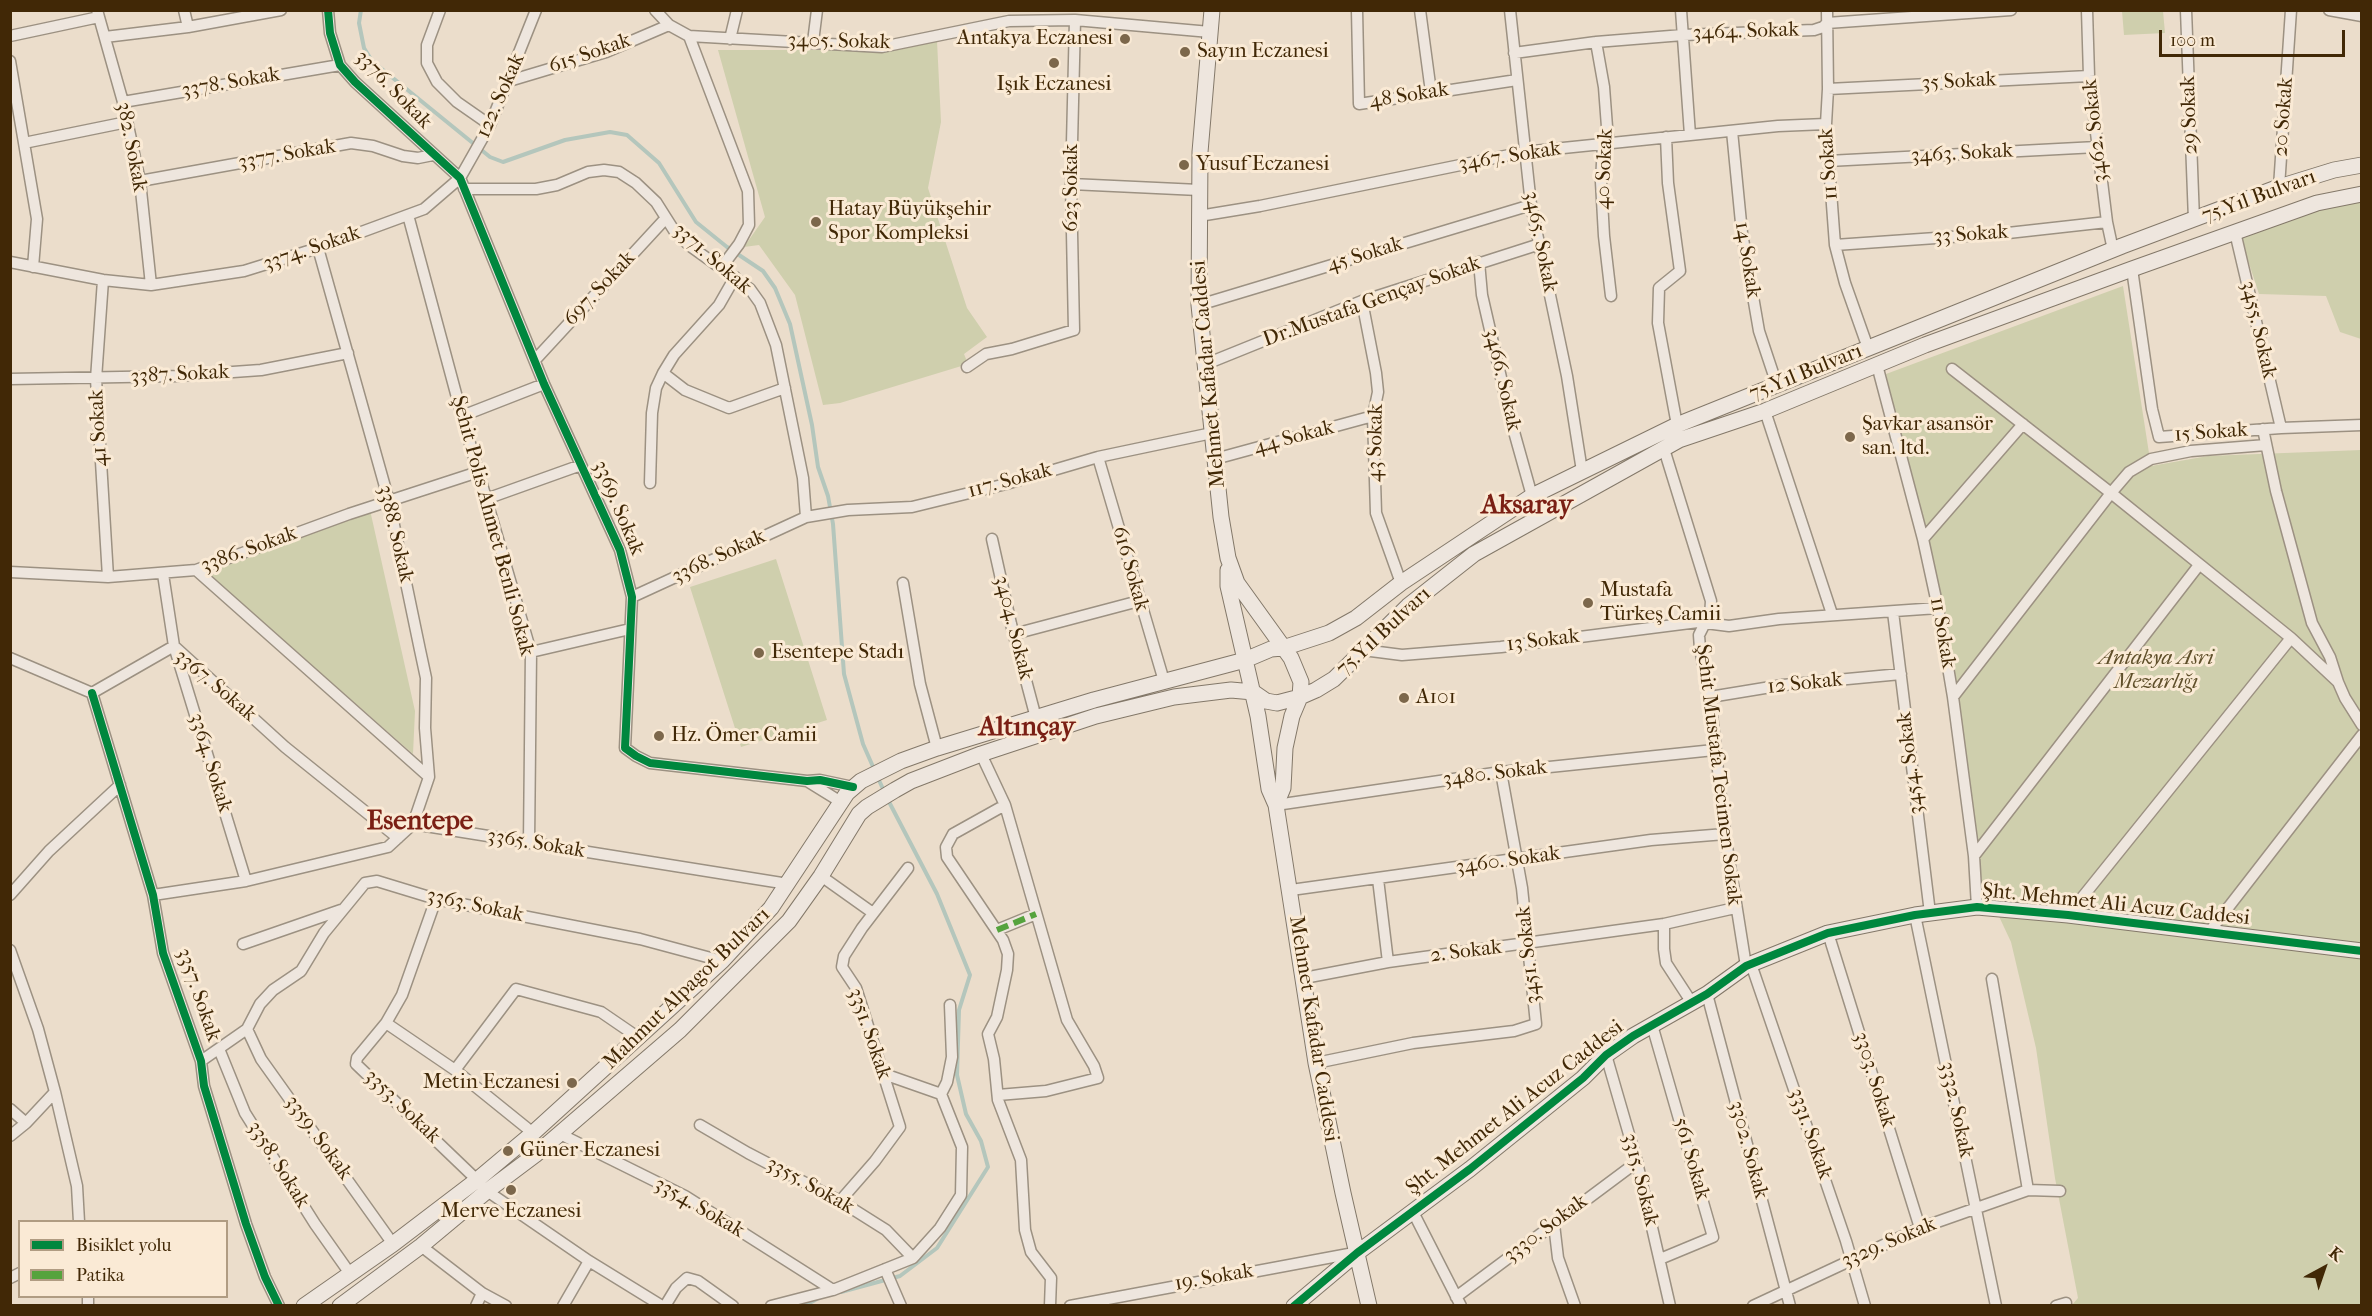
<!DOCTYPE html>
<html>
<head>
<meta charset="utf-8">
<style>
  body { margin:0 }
  #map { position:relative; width:2372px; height:1316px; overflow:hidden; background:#ebddcb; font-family:"IM FELL French Canon",serif }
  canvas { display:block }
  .frame { position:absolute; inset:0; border:12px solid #412806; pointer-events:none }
  .legend { position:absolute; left:18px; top:1220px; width:210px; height:78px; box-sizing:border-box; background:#faead5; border:2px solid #b09c82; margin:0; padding:8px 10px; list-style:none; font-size:18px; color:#412806 }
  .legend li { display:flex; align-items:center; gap:12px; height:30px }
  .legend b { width:30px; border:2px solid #b09c82 }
  .north { position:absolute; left:2294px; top:1238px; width:60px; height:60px; -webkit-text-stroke:4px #faead5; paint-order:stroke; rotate:40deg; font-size:16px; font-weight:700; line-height:24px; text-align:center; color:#412806 }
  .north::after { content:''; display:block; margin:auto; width:21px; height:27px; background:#412806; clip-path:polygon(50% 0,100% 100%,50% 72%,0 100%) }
  .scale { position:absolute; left:2159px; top:30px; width:186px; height:27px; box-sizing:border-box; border:3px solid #412806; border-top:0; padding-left:8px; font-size:18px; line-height:21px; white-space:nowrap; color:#412806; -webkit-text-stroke:4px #faead5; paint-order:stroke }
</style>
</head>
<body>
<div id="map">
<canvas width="2372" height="1316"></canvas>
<div class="frame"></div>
<ul class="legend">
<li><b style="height:8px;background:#00873e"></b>Bisiklet yolu</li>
<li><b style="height:8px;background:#55a33d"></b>Patika</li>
</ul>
<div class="north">K</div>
<div class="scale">100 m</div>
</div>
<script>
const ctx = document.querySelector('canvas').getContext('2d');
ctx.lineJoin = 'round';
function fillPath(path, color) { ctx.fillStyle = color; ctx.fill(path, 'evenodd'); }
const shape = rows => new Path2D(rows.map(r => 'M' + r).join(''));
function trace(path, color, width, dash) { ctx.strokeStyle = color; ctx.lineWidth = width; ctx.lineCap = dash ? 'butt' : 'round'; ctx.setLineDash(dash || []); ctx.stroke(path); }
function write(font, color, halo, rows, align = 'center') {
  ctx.font = font + ' "IM FELL French Canon",serif'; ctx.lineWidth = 6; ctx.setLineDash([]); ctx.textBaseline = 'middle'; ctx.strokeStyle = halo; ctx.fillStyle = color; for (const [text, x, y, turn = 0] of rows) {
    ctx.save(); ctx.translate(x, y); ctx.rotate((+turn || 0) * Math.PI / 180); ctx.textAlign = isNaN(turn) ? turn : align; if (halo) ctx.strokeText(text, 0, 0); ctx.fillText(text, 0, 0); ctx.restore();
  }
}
fillPath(shape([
  [2122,11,2163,11,2165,33,2124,35],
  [937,41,941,122,928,188,967,308,987,337,964,354,968,364,840,403,823,405,795,295,759,245,744,247,765,217,718,50,884,50],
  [2361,200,2361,339,2340,332,2326,296,2259,294,2241,239,2318,210],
  [2123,286,2151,466,2208,456,2361,450,2361,1305,2072,1305,2078,1298,2055,1178,2036,1048,2011,942,1980,876,1953,697,1886,374],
  [360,509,370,510,415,711,413,754,206,572],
  [776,559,827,720,741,747,690,587]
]), '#cfcfad');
trace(shape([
  [361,10,359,23,364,48,372,61,490,157,503,162,565,140,610,132,627,135,659,163,696,222,727,247,763,271,775,288,790,324,812,425,818,467,828,496,833,524,844,674,863,744,874,769],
  [877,776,884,791],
  [841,1292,900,1276,937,1248,988,1167,981,1141,966,1114,957,1075,959,1010,970,975,937,894,887,798],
  [804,1306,817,1299]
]), '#b4c6bc', 4);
const street = shape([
  [97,10,123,102,140,181,151,285],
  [184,10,188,27],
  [328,10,330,33,340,65,355,82,460,178,544,384,620,550,632,597,625,748,636,756,650,763,807,781,820,780,853,787],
  [440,10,427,45,427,63,437,82,457,102,490,125],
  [655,10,669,25,689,36,882,47,1009,21,1075,20,1210,32],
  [1357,10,1359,104,1517,80],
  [1420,10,1431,92],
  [1510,10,1531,205,1567,376,1582,471],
  [1681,10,1690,135],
  [1827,10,1828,89,1826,124,1835,245,1845,283,1868,348],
  [2087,10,2089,76,2107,222,2113,250],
  [2186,10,2194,220],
  [2329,10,2362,16],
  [10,36,99,17],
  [689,36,748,191,749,225,739,244,721,268],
  [105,37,188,27,281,10],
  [730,39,737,10],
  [813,42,817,10],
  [1596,42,1604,87,1607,127,1608,136,1603,144,1601,182,1604,236,1611,296],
  [1514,53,1596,42,1683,35,1814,30,1823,27,1827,23,2011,10],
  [10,61,37,219,33,267],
  [509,81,606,52,669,25],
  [1828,89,2089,76],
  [123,102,340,65],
  [1732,131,1742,233,1759,331,1777,385],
  [1666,137,1668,183,1680,271,1659,288,1658,323,1677,425],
  [24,143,127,122],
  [1828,161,2097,147],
  [140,181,351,143,373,146,403,156,418,158,433,155],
  [1071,184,1199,190],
  [2279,187,2291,10],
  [464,189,536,189,557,185,588,172,604,170,619,172,636,183,656,202,675,232,690,246,750,289,760,303,776,345,803,478,806,517],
  [408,215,462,416,531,652,529,843],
  [1199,216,1260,206,1524,152,1778,126,1826,124],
  [2235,232,2281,428],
  [1835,245,2008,233,2107,222],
  [10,262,103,280,151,285,244,271,318,248,424,209,460,178,490,125,536,10],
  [1479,262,1482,295,1511,421,1532,496],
  [2132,269,2152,409,2159,437,2281,428,2362,425],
  [103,280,96,379,108,577],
  [1362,301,1376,373,1378,392,1373,416,1376,513,1401,583],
  [1199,305,1531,205],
  [535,360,666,218],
  [1206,364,1362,301,1540,244],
  [1877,365,1923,539,1938,608,1953,697,1974,856,1977,907],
  [967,367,986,354,1012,349,1074,330,1071,184,1075,20],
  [1952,369,2111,493,2291,638,2338,682],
  [663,373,685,390,729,408,785,388],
  [10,379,177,376,261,370,348,353],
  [1765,411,1832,614],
  [462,416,544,384],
  [2263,429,2276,491,2312,623,2330,657,2338,682,2345,698,2362,725],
  [1664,449,1711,601,1710,617,1705,623,1699,635,1700,649,1710,697,1725,834,1746,966],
  [1098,457,1164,681],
  [1215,459,1373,416],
  [650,483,652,413,656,388,663,373,674,355,719,305,735,277],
  [486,499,581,465],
  [992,539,1011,624,1036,718],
  [1923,539,2023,424],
  [196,570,429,777],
  [10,572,108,577,196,570,349,514,478,472],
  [163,574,174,646,246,881],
  [903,583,920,684,937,748],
  [632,597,806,517,848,510,912,507,1006,484,1098,457,1212,433],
  [1893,612,1930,913],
  [1014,634,1139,601],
  [1363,650,1402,655,1501,647,1698,622,1729,626,1779,619,1938,608],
  [531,652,630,629],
  [10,658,92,693,174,646,285,747,398,838],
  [92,693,153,895,163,953,201,1061,204,1086,246,1224,265,1277,279,1306],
  [1710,697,1783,685,1901,674],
  [1953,697,2111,493,2129,472,2151,459,2191,451,2266,445],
  [981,754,1005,805,953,834,946,847,947,857,1003,940,1008,954,1007,970,997,1017,988,1034,994,1059,998,1100,1021,1160,1025,1230,1031,1252,1051,1278,1050,1306],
  [807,781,841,802],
  [1276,805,1501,772,1714,750],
  [413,824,788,884],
  [1974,856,2199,565],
  [821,876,873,913],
  [1378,879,1388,962],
  [1291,890,1651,840,1725,834],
  [10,895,49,851,120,785],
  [153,895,246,881,388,847,413,824,429,777,425,728,426,678,420,650,389,501,318,248],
  [436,899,402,995,386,1023,357,1058,356,1064,477,1180],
  [1915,915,1996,1306],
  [2068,915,2291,638],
  [1664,924,1664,949,1666,963,1692,1003],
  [997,930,1036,914],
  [2210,931,2362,735],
  [1828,933,1920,1228],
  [243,944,341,910],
  [10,950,38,1029,55,1092],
  [1751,964,1846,1241,1865,1306],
  [1304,978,1388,962,1664,924,1735,908],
  [1992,979,2028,1190],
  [1707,994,1790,1306],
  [386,1023,455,1070,533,1133],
  [1652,1025,1713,1237,1660,1259],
  [247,1029,261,1059,393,1244],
  [219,1049,245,1113,315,1224,351,1275],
  [1606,1055,1637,1162,1670,1306],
  [201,1061,247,1029,260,1004,273,990,301,971,324,933,365,883,377,881,436,899,640,939,722,961],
  [1316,1063,1413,1043,1514,1031,1536,1024,1522,888,1501,772],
  [455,1070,516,989,601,1012,639,1038],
  [884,1074,941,1094],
  [998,1095,1046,1091,1098,1078,1094,1066,1067,1020,1005,805],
  [10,1109,26,1123,55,1092,77,1186,79,1222],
  [700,1125,748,1153,840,1201,886,1230,913,1258],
  [560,1134,685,1196,833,1290],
  [10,1136,26,1123],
  [487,1191,589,1261,662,1306],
  [840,1201,875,1161,900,1127,856,988,842,967,844,956,862,928,908,868],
  [1413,1212,1461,1306],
  [1554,1224,1558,1258,1575,1306],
  [421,1246,482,1293,506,1306],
  [885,1269,901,1306],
  [10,1278,20,1273],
  [88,1296,88,1306],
  [1456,1297,1637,1162],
  [476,1306,482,1293],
  [563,1306,589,1261],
  [665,1306,676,1288,687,1278,698,1281,733,1306],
  [771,1306,833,1290,913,1258,940,1228,961,1195,962,1147,941,1094,947,1082,952,1057,950,1005],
  [1070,1306,1354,1253],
  [1753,1306,1920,1228,2028,1190,2060,1191],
  [2056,1306,2066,1303]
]);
const secondary = shape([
  [1212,10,1200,152,1199,305,1221,517,1228,558,1237,583,1291,658,1301,682,1300,697,1292,716,1285,748,1283,788,1276,805],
  [1228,570,1228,586,1258,716,1269,789,1276,805,1316,1063,1343,1193,1369,1306],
  [304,1306,393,1244,477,1180,533,1133,722,961,771,908,847,793,861,781,901,761,937,748,1094,700,1245,660,1271,649,1283,648,1329,633,1356,618,1401,583,1532,496,1677,425,2122,246,2279,187,2334,170,2362,165],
  [340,1306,421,1246,487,1191,535,1155,680,1030,789,921,821,876,859,814,867,807,895,790,911,781,981,754,1096,716,1174,697,1231,690,1253,692,1266,701,1277,703,1300,697,1316,690,1334,679,1408,606,1474,554,1679,440,1765,411,1925,345,2132,269,2317,203,2362,194],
  [1294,1306,1357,1253,1470,1169,1583,1078,1606,1055,1633,1036,1707,994,1746,966,1828,933,1915,915,1977,907,2068,915,2362,951]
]);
trace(street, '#9c9182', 13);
trace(secondary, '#837869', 17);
trace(street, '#eee6de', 10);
trace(secondary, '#eee6de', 15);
trace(shape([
  [997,930,1036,914]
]), '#55a33d', 6, [12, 6]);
trace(shape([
  [328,10,330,33,340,65,355,82,460,178,544,384,620,550,632,597,625,748,636,756,650,763,807,781,820,780,853,787],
  [92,693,153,895,163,953,201,1061,204,1086,246,1224,265,1277,279,1306],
  [1294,1306,1357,1253,1470,1169,1583,1078,1606,1055,1633,1036,1707,994,1746,966,1828,933,1915,915,1977,907,2068,915,2362,951]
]), '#00873e', 8);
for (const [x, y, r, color] of [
  [1125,39,6,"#7c674b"],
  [1185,52,6,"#7c674b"],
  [1054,63,6,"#7c674b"],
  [1184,165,6,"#7c674b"],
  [816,222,6,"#7c674b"],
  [1850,437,6,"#7c674b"],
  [1588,603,6,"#7c674b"],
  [759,653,6,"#7c674b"],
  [1404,698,6,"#7c674b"],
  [659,736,6,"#7c674b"],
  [572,1083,6,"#7c674b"],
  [508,1151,6,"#7c674b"],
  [511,1190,6,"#7c674b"]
]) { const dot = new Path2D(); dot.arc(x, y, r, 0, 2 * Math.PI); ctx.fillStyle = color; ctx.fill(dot); trace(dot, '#faead5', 2); }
write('21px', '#412806', '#faead5', [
  ["3464. Sokak",1746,32,-2],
  ["3405. Sokak",839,42,1],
  ["615 Sokak",590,54,-19],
  ["35 Sokak",1959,82,-3],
  ["3378. Sokak",231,83,-10],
  ["3376. Sokak",393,90,46],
  ["122. Sokak",501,96,-66],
  ["48 Sokak",1409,96,-9],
  ["29 Sokak",2190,115,-92],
  ["20 Sokak",2284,117,-86],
  ["3462. Sokak",2096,131,-96],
  ["382. Sokak",131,147,79],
  ["3463. Sokak",1962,154,-3],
  ["3377. Sokak",287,155,-10],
  ["3467. Sokak",1510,157,-9],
  ["11 Sokak",1829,164,-94],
  ["40 Sokak",1605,169,-88],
  ["623 Sokak",1072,188,-90],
  ["75.Yıl Bulvarı",2259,197,-20],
  ["33 Sokak",1971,235,-4],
  ["3465. Sokak",1540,242,79],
  ["3374. Sokak",312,249,-19],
  ["45 Sokak",1365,255,-17],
  ["3371. Sokak",712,259,41],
  ["14 Sokak",1747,260,81],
  ["697. Sokak",600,289,-47],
  ["Dr.Mustafa Gençay Sokak",1372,302,-20],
  ["3455. Sokak",2258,330,77],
  ["75.Yıl Bulvarı",1806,373,-22],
  ["Mehmet Kafadar Caddesi",1209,374,-95],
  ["3387. Sokak",180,375,-3],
  ["3466. Sokak",1502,380,77],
  ["41 Sokak",99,428,-93],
  ["15 Sokak",2211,433,-4],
  ["44 Sokak",1294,438,-15],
  ["43 Sokak",1376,443,-89],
  ["117. Sokak",1010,481,-15],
  ["3369. Sokak",618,508,67],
  ["Şehit Polis Ahmet Benli Sokak",492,526,75],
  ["3388. Sokak",395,534,77],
  ["3386. Sokak",249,550,-20],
  ["3368. Sokak",719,557,-25],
  ["616 Sokak",1130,569,74],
  ["3404. Sokak",1013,628,76],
  ["75.Yıl Bulvarı",1384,632,-43],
  ["11 Sokak",1942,633,80],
  ["13 Sokak",1543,641,-7],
  ["12 Sokak",1805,684,-6],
  ["3367. Sokak",215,686,40],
  ["3364. Sokak",210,763,73],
  ["3454. Sokak",1911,763,-97],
  ["3480. Sokak",1495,774,-7],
  ["Şehit Mustafa Tecimen Sokak",1718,775,83],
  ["3365. Sokak",536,844,9],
  ["3460. Sokak",1508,861,-8],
  ["Şht. Mehmet Ali Acuz Caddesi",2116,905,6],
  ["3363. Sokak",475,906,12],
  ["2. Sokak",1466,952,-7],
  ["3451. Sokak",1529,955,-96],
  ["Mahmut Alpagot Bulvarı",687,989,-44],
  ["3357. Sokak",198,995,71],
  ["Mehmet Kafadar Caddesi",1313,1029,81],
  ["3351. Sokak",869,1034,71],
  ["3303. Sokak",1874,1080,73],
  ["3353. Sokak",402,1107,44],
  ["Şht. Mehmet Ali Acuz Caddesi",1515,1108,-38],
  ["3332. Sokak",1956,1110,78],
  ["3331. Sokak",1810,1134,71],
  ["3359. Sokak",318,1138,54],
  ["3302. Sokak",1748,1150,75],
  ["561 Sokak",1691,1159,74],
  ["3358. Sokak",278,1165,58],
  ["3315. Sokak",1640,1180,76],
  ["3355. Sokak",810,1186,29],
  ["3354. Sokak",699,1208,30],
  ["3330. Sokak",1546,1229,-37],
  ["3329. Sokak",1889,1243,-23],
  ["19. Sokak",1214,1278,-10]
]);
write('21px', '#412806', '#faead5', [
  ["Antakya Eczanesi",1113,39,"right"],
  ["Sayın Eczanesi",1197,52],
  ["Işık Eczanesi",1054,85,"center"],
  ["Yusuf Eczanesi",1196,165],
  ["Hatay Büyükşehir",828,210],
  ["Spor Kompleksi",828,234],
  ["Şavkar asansör",1862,425],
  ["san. ltd.",1862,449],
  ["Mustafa",1600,591],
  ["Türkeş Camii",1600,615],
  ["Esentepe Stadı",771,653],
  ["A101",1416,698],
  ["Hz. Ömer Camii",671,736],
  ["Metin Eczanesi",560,1083,"right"],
  ["Güner Eczanesi",520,1151],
  ["Merve Eczanesi",511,1212,"center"]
], 'left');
write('italic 21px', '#5f4f2a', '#faead5', [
  ["Antakya Asri",2156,659],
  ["Mezarlığı",2156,683]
]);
write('bold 27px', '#7a1f14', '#faead5', [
  ["Aksaray",1527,506],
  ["Altınçay",1027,728],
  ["Esentepe",420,822]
]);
</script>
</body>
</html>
